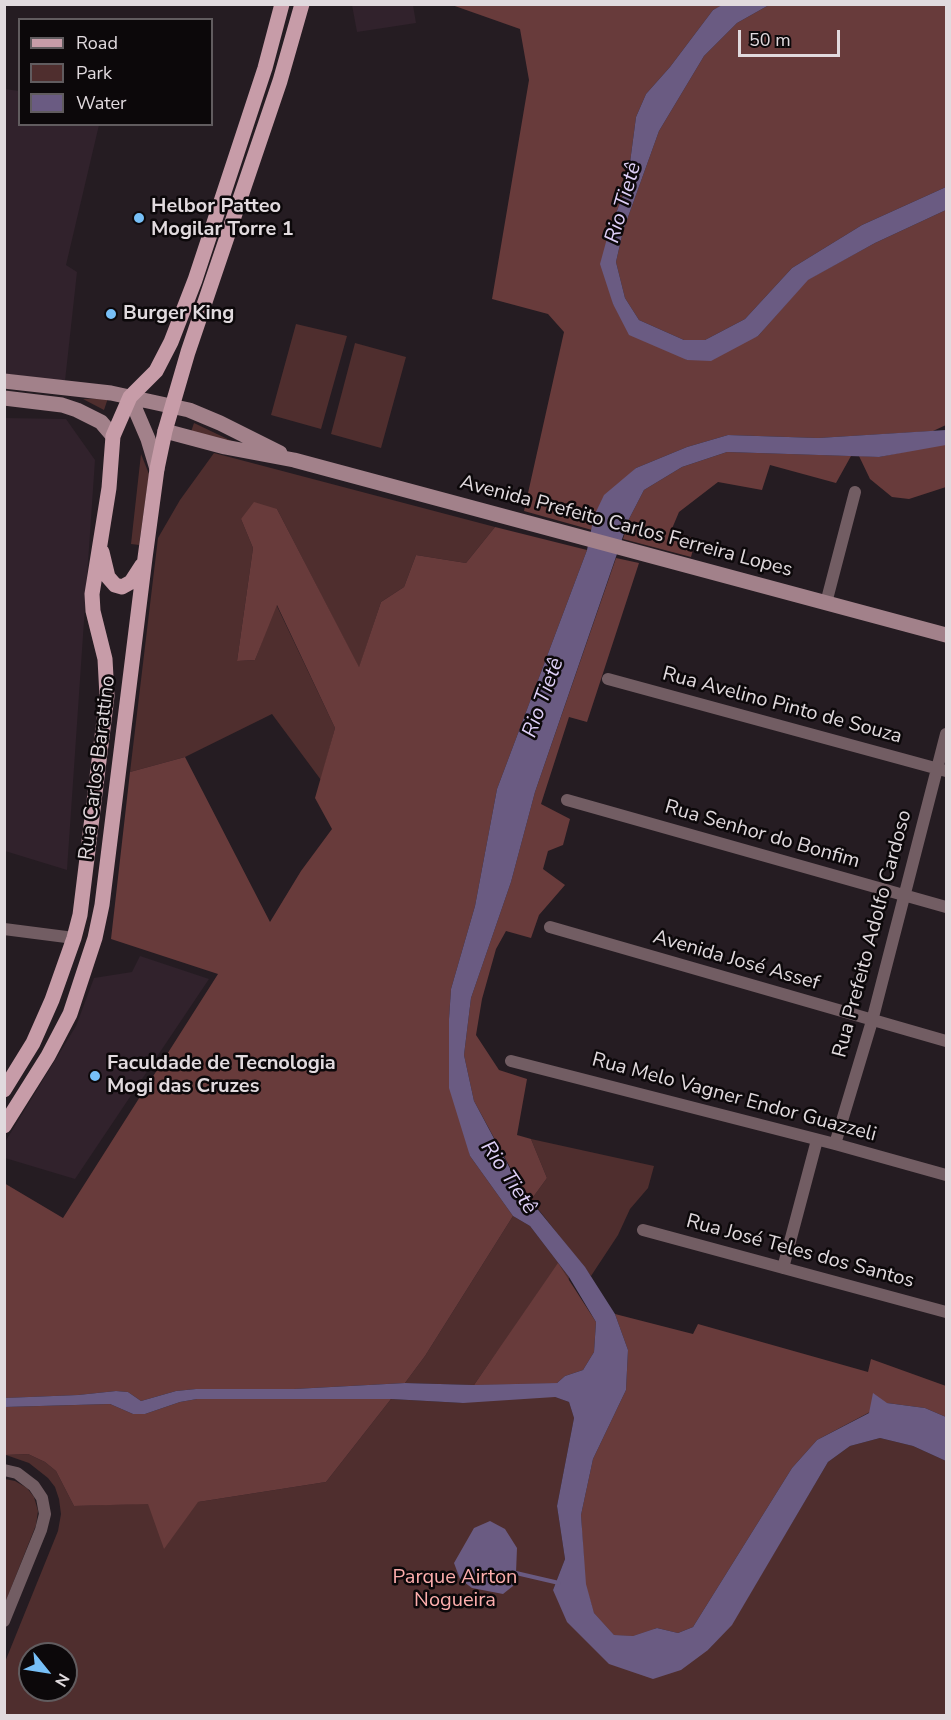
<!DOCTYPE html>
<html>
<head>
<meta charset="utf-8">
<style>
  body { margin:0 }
  #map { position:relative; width:951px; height:1720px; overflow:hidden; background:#251c22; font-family:"Nunito Sans",sans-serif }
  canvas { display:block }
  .frame { position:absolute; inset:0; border:6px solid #e1dade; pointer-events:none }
  .legend { position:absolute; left:18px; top:18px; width:195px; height:108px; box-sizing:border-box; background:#0c080a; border:2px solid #615c5f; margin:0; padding:8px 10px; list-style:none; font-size:18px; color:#e1dade }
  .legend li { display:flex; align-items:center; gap:12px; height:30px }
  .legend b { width:30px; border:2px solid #615c5f }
  .north { position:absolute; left:18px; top:1642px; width:60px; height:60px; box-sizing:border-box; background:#0c080a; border:2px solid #615c5f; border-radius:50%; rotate:120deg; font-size:16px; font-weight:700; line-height:24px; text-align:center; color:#e1dade }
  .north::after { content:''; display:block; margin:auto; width:21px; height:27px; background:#77bff7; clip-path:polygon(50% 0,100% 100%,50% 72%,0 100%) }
  .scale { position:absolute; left:738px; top:30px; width:102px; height:27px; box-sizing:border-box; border:3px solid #e1dade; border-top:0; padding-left:8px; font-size:18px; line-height:21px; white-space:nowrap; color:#e1dade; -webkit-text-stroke:4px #0c080a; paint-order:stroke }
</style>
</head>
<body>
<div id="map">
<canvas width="951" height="1720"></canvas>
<div class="frame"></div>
<ul class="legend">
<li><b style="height:8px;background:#c79ca8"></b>Road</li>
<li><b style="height:16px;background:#4f2e2e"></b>Park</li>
<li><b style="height:16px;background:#6a5b82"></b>Water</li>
</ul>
<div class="north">N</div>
<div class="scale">50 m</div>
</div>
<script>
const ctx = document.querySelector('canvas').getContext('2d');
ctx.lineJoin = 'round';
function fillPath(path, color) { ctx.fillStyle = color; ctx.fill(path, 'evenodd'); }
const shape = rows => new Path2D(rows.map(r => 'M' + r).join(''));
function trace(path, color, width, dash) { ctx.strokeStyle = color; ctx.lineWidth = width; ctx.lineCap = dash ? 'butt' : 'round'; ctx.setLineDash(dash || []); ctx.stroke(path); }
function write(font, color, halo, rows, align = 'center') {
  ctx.font = font + ' "Nunito Sans",sans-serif'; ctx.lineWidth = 5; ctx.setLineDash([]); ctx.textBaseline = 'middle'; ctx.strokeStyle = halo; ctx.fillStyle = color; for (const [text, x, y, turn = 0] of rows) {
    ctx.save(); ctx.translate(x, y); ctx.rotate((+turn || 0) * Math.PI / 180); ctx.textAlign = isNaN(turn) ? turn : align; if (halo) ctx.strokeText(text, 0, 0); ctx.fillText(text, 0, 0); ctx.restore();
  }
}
fillPath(shape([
  [352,5,413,5,416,23,357,32],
  [5,89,19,91,20,124,99,125,66,265,77,272,65,381,5,374],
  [4,418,66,419,95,460,67,870,5,851],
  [140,956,209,979,75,1179,5,1158,5,1142,76,1026,94,978,132,972]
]), '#31222c');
fillPath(shape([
  [296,324,347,336,321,429,271,415],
  [355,343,406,357,381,448,331,434],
  [108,398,104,410,83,399],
  [194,423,240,445,191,432],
  [214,453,495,527,466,563,416,555,404,587,381,602,359,668,277,509,241,519,253,548,237,661,255,660,276,604,335,728,321,780,272,714,185,757,130,772,158,538,180,500],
  [141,454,149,474,139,545,131,544],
  [531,1139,654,1166,648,1188,630,1209,618,1235,591,1276,531,1200,547,1178],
  [513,1216,530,1226,569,1277,555,1397,569,1402,574,1418,557,1506,565,1559,553,1590,708,1650,732,1624,828,1462,850,1446,880,1438,913,1446,946,1461,946,1715,5,1716,5,1662,58,1531,61,1514,59,1499,55,1487,48,1478,29,1463,6,1455,28,1454,45,1462,56,1471,74,1506,198,1502,326,1482,391,1399,463,1403,499,1349,474,1385,405,1383,425,1356],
  [30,1654,66,1654,66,1690,30,1690],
  [5,1479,15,1481,27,1488,34,1497,38,1511,36,1525,5,1603]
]), '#4f2e2e');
fillPath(shape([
  [452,5,724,5,713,10,670,67,646,94,636,117,627,185,609,231,613,304,687,360,758,336,807,280,875,243,946,210,946,425,933,431,818,438,728,435,687,447,636,468,594,516,592,530,524,511,564,332,548,314,492,299,529,80,520,29],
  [769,5,946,5,946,187,862,225,792,268,745,319,705,340,684,340,639,320,625,298,616,262,623,231,659,131,704,56,737,23],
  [937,445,946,445,946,487,909,499,892,497,870,479,859,456,879,457],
  [727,452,851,456,836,483,770,465,762,490,718,482,679,512,671,531,696,539,691,557,623,539,629,519,644,490,682,467],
  [254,502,277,509,359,667,381,602,404,587,416,555,466,563,495,527,587,550,497,789,475,906,451,989,449,1019,470,1156,513,1216,425,1356,405,1383,294,1389,196,1389,176,1391,141,1401,128,1392,116,1391,78,1395,5,1398,4,1183,63,1218,218,974,111,939,130,772,185,757,270,922,301,871,332,829,315,798,335,728,277,605,255,660,237,661,253,548,241,519],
  [616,558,639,563,587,722,569,717,541,804,570,819,563,845,548,851,543,869,565,885,539,915,531,938,506,931,496,949,482,999,476,1035,499,1070,527,1079,517,1135,531,1139,547,1178,531,1200,523,1191,474,1101,464,1055,471,998,511,882,535,792],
  [558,1263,596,1322,594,1352,583,1370,565,1376,557,1383,474,1385],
  [615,1314,693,1334,698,1324,868,1372,871,1359,946,1386,946,1417,925,1408,887,1403,817,1440,792,1468,693,1627,678,1633,657,1628,633,1636,614,1635,594,1613,585,1584,581,1515,593,1459,626,1390,628,1350],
  [197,1399,391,1399,326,1482,198,1502,164,1549,148,1504,74,1506,56,1471,45,1462,28,1454,5,1455,5,1407,110,1404,133,1414,145,1414,180,1402]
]), '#683b3b');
fillPath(shape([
  [724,4,769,5,737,23,704,56,659,131,623,231,616,262,625,298,639,320,684,340,705,340,745,319,792,268,862,225,946,187,946,210,875,243,808,280,758,336,711,361,687,360,629,335,613,304,600,264,609,231,627,185,636,117,646,94,670,67,713,10],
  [946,430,946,445,879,457,727,452,682,467,644,490,629,519,535,792,511,882,471,998,464,1055,474,1101,521,1189,585,1267,615,1314,628,1350,626,1390,593,1459,581,1515,586,1584,594,1613,614,1635,633,1636,657,1628,678,1633,693,1627,792,1468,817,1440,869,1413,873,1393,887,1403,925,1408,946,1417,946,1461,913,1446,880,1438,850,1446,828,1462,732,1625,708,1650,681,1670,653,1679,609,1664,567,1622,553,1590,565,1559,557,1506,574,1418,569,1402,555,1397,463,1403,391,1399,197,1399,180,1402,145,1414,133,1414,110,1404,5,1407,4,1398,78,1395,116,1391,128,1392,141,1401,176,1391,196,1389,294,1389,405,1383,474,1385,557,1383,565,1376,583,1370,594,1352,596,1322,569,1277,530,1226,513,1216,470,1156,449,1088,449,1019,451,989,475,906,497,789,587,550,594,516,604,495,636,468,687,447,728,435,818,438],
  [490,1521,505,1529,517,1548,516,1573,513,1586,503,1594,472,1588,460,1579,454,1563,474,1528]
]), '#6a5b82');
trace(shape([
  [516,1573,559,1583]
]), '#6a5b82', 4);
trace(shape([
  [826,603,855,492],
  [608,679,946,771],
  [567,800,946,907],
  [550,927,946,1041],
  [4,929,74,938],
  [511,1061,835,1144,946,1175],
  [835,1144,872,1021,946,734],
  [643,1230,946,1312],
  [783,1268,817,1140],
  [4,1470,17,1473,34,1486,42,1498,45,1514,41,1530,4,1621]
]), '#725d63', 12);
trace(shape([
  [4,381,111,393,189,410,220,423,280,453],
  [130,397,148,439,157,469],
  [4,398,62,405,77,410,101,422,113,436],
  [165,431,225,447,294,460,946,635]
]), '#a2818a', 15);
trace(shape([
  [102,552,108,577,115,585,122,587,131,582,142,565],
  [4,1090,33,1043,52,1000,74,938,80,915,107,696,105,659,93,611,92,594,109,488,113,436,130,397,156,371,171,342,195,280,237,153,265,68,282,4],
  [4,1126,48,1056,70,1014,95,938,102,905,145,558,157,469,165,431,188,352,280,81,302,4]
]), '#c79ca8', 15);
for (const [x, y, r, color] of [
  [139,218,6,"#77bff7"],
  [111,314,6,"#77bff7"],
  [95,1076,6,"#77bff7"]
]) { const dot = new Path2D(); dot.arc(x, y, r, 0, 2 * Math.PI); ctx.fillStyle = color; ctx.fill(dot); trace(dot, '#0c080a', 2); }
write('bold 20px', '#e1dade', '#0c080a', [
  ["Helbor Patteo",151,207],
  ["Mogilar Torre 1",151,230],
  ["Burger King",123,314],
  ["Faculdade de Tecnologia",107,1064],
  ["Mogi das Cruzes",107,1087]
], 'left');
write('20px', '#e1dade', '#0c080a', [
  ["Avenida Prefeito Carlos Ferreira Lopes",626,527,15],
  ["Rua Avelino Pinto de Souza",782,706,15],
  ["Rua Carlos Barattino",98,768,-83],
  ["Rua Senhor do Bonfim",762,835,16],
  ["Rua Prefeito Adolfo Cardoso",873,934,-75],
  ["Avenida José Assef",736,961,16],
  ["Rua Melo Vagner Endor Guazzeli",734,1098,15],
  ["Rua José Teles dos Santos",800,1252,15]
]);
write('20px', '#fdaead', '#0c080a', [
  ["Parque Airton",455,1578],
  ["Nogueira",455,1601]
]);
write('italic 21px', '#decff7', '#0c080a', [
  ["Rio Tietê",624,203,-74],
  ["Rio Tietê",544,698,-70],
  ["Rio Tietê",508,1178,56]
]);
</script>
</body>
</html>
